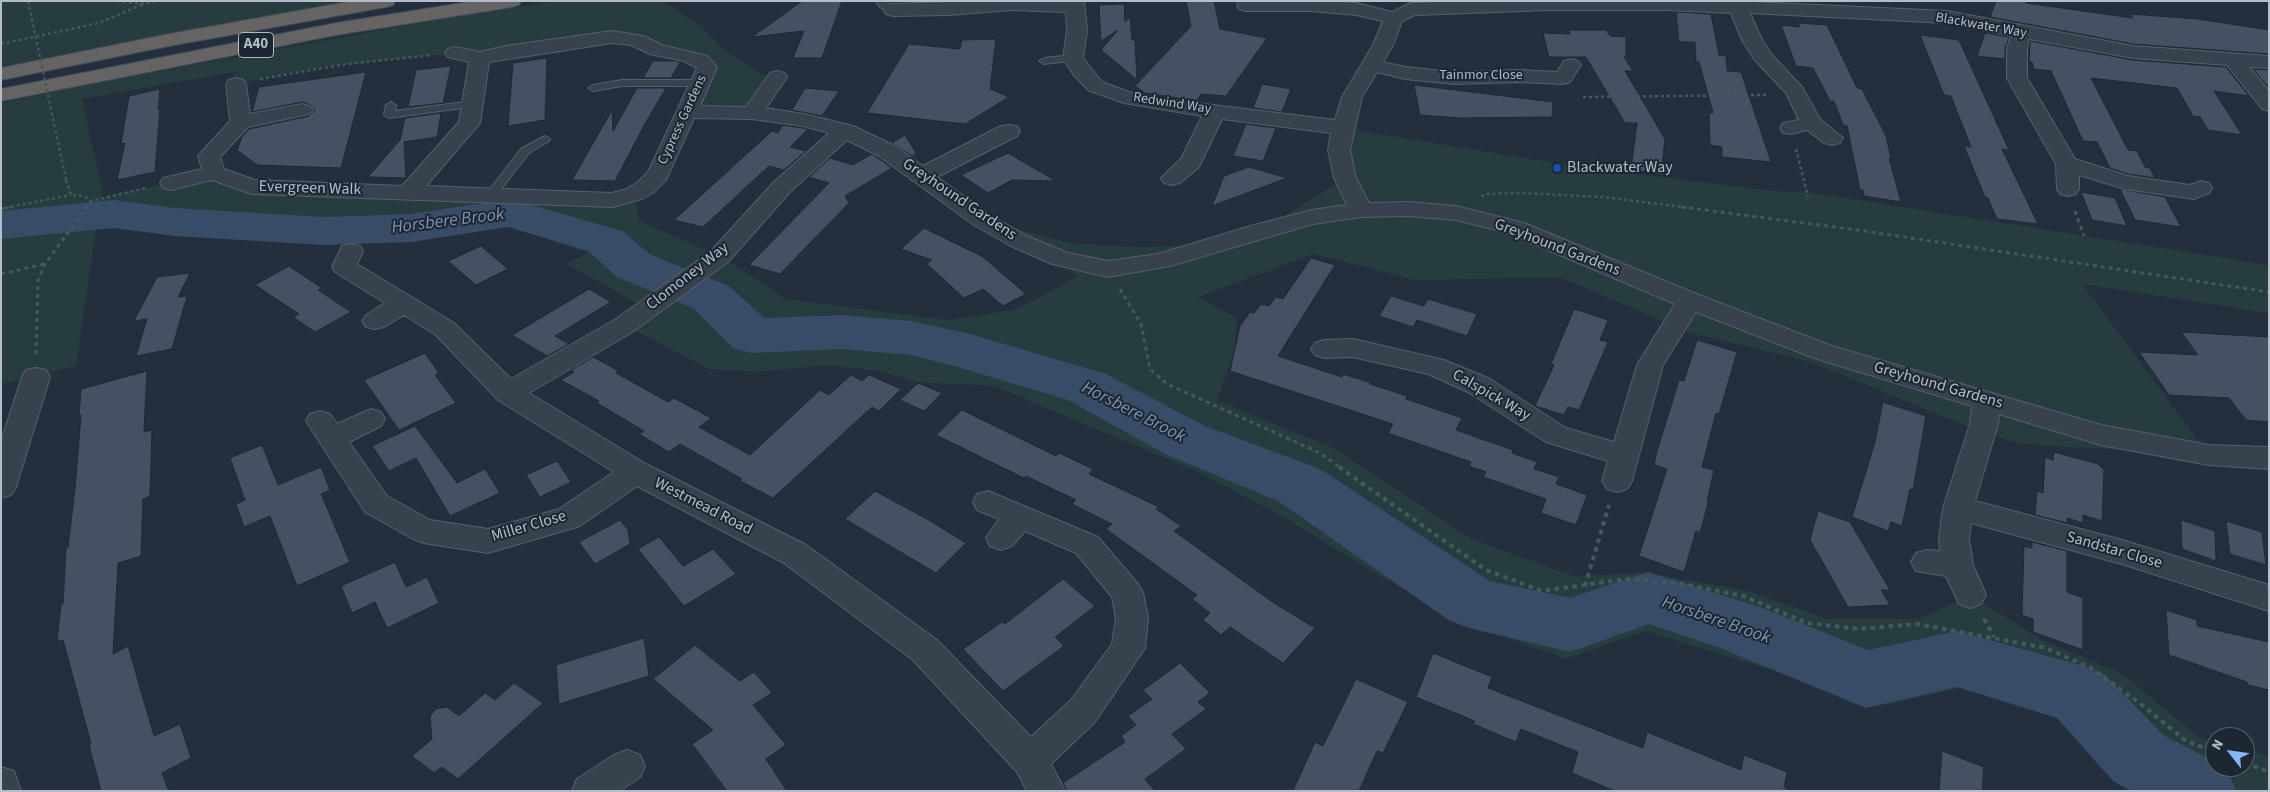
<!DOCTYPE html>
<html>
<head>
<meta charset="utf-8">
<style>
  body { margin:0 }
  #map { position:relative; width:2270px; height:792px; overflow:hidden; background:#242f3e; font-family:"Source Sans 3",sans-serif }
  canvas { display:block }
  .frame { position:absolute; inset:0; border:2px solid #b4bcc9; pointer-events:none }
  .north { position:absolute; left:2205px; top:727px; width:50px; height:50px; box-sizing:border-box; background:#1d2633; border:1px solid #59626f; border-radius:50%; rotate:300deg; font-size:14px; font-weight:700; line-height:20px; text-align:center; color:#b4bcc9 }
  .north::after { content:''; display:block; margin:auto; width:18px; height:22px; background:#8ab4f8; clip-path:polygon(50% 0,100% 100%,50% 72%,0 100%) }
</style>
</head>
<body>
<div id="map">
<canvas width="2270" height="792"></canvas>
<div class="frame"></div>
<div class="north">N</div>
</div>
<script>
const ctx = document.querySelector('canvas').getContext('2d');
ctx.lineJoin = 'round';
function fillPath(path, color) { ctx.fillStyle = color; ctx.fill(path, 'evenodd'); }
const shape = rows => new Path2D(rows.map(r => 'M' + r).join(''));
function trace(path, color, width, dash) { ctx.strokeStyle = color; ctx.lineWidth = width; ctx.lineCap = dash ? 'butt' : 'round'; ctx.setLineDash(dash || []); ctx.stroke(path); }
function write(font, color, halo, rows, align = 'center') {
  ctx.font = font + ' "Source Sans 3",sans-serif'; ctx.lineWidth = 4; ctx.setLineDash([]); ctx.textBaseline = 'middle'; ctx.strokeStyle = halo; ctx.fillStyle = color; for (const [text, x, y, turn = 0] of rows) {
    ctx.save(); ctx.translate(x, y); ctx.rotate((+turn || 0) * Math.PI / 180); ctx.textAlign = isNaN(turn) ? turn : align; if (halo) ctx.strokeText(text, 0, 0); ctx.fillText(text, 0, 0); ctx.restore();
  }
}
fillPath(shape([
  [1,1,359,1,200,28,1,67],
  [556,1,663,1,696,23,728,53,767,77,777,77,752,113,685,112,707,67,636,40,506,52,455,53,322,67,236,84,234,72,82,99,102,189,101,198,214,173,252,187,634,194,639,221,720,256,786,299,947,320,1014,310,1077,277,1061,259,982,220,1070,243,1132,247,1212,245,1262,230,1345,178,1343,128,1579,167,1765,190,1820,194,2269,265,2269,313,2082,284,2209,455,2020,444,1972,428,1810,362,1691,333,1560,277,1415,280,1314,254,1198,297,1237,318,1234,353,1217,400,1335,449,1472,539,1573,576,1645,573,1745,590,1828,619,1921,619,1970,595,2044,641,2121,673,2200,738,2215,742,2215,767,2245,767,2245,750,2269,756,2269,791,2142,791,2124,781,2071,714,1960,688,1885,705,1645,631,1566,659,1484,630,1383,578,1282,516,1196,471,994,386,917,382,879,371,827,365,756,372,709,369,625,325,647,309,567,264,588,253,505,225,361,240,97,224,76,366,1,384,1,103,84,85,452,17]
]), '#263c3f');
fillPath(shape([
  [510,199,622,231,651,255,729,286,764,318,842,315,911,321,970,334,1106,374,1205,426,1320,469,1490,581,1570,598,1648,572,1763,608,1868,650,1957,631,2080,665,2104,674,2163,735,2215,762,2215,767,2226,767,2236,791,2131,791,2113,781,2057,718,1957,687,1866,708,1720,648,1649,624,1570,652,1473,629,1450,621,1278,501,1165,454,1068,400,961,368,911,355,842,349,751,353,733,348,693,308,617,277,588,251,508,227,411,242,324,245,175,236,114,228,1,239,1,211,114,200,175,208,324,217,411,214,510,199]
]), '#394c67');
const building = shape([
  [802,1,842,1,822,58,793,58,804,31,752,37,802,1],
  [1186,1,1214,1,1220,29,1267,38,1226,96,1201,94,1197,101,1145,93,1135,86,1191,26,1186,1],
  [1996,1,2026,1,2026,3,2133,18,2130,14,2198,19,2269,30,2269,54,2133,44,1990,17,1996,1],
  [1124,4,1125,22,1130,17,1132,40,1135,40,1137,80,1101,50,1118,30,1101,41,1099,5,1124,4],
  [1676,12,1711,14,1719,55,1726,56,1727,71,1741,72,1771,162,1722,157,1722,147,1710,145,1709,113,1713,113,1699,62,1696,62,1695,42,1679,42,1676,12],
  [1798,23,1827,25,1857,88,1862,89,1886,136,1891,158,1889,158,1901,202,1864,196,1863,190,1860,190,1847,126,1843,125,1834,101,1830,101,1813,68,1796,66,1781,25,1800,27,1798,23],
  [1568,30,1606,30,1610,36,1626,37,1626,57,1624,57,1633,71,1625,71,1665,139,1661,175,1631,169,1637,123,1625,123,1586,57,1549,57,1543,33,1570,34,1568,30],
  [1985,33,2009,37,2005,48,2005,59,1977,56,1985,33],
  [1920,35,1959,40,2009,150,2002,149,2038,224,1997,219,1988,198,1985,197,1964,146,1971,147,1951,96,1944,95,1920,35],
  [996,39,990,89,1009,97,965,124,867,113,909,44,960,49,962,40,996,39],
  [2030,41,2133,60,2226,67,2249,96,2214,91,2242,135,2208,130,2200,117,2193,116,2177,88,2091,78,2128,150,2137,151,2145,167,2150,168,2155,178,2128,174,2110,168,2097,142,2083,141,2051,71,2034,69,2032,62,2029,62,2030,41],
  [547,58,545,120,508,126,513,63,547,58],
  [653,61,677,61,680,62,671,78,643,78,653,61],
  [451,66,443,103,408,107,416,70,451,66],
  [2253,69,2269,70,2269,88,2253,69],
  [366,72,341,168,257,165,237,150,242,137,249,129,309,116,315,110,310,105,302,102,252,112,259,87,366,72],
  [1262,84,1291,89,1282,112,1253,108,1262,84],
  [1414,85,1553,102,1552,117,1459,118,1420,115,1414,85],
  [637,88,666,88,647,120,615,181,572,180,612,110,613,131,637,88],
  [805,88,839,91,822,116,792,110,805,88],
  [160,89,158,109,160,109,155,172,117,180,125,143,121,144,129,96,160,89],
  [441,113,437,137,404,142,406,178,368,177,400,140,405,118,441,113],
  [1246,124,1276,128,1263,161,1233,156,1246,124],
  [783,125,808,129,790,147,806,151,784,170,769,166,703,227,674,220,772,131,778,133,783,125],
  [905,135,916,153,912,156,892,143,905,135],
  [1008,153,1056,181,1012,180,988,193,961,175,1008,153],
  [872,154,892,168,845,196,849,203,780,274,749,265,829,183,809,177,830,158,853,165,872,154],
  [1249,167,1287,178,1212,206,1224,176,1249,167],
  [2120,189,2165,197,2181,227,2135,220,2120,189],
  [2081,192,2115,198,2127,226,2092,220,2081,192],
  [924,228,983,257,1026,294,1003,306,983,289,964,298,927,264,932,260,901,249,924,228],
  [481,246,508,269,476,285,448,261,481,246],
  [1311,258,1335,265,1278,356,1342,377,1343,374,1371,383,1370,384,1407,396,1406,399,1462,418,1456,430,1513,450,1512,453,1537,462,1534,469,1559,477,1556,484,1587,495,1576,525,1541,513,1546,499,1483,477,1486,472,1469,466,1471,462,1388,433,1393,424,1230,371,1240,326,1250,312,1254,313,1261,304,1269,306,1276,297,1283,299,1311,258],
  [289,266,322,288,318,290,351,312,315,332,293,317,299,314,255,285,289,266],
  [190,273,178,297,187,296,172,349,136,356,147,319,134,321,157,277,190,273],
  [589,289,611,302,555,336,569,344,547,356,512,335,589,289],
  [1391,296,1424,306,1428,299,1477,314,1467,336,1417,320,1413,327,1379,316,1391,296],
  [1574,309,1608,320,1600,340,1608,342,1579,410,1568,407,1564,415,1535,406,1554,365,1551,364,1574,309],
  [2181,332,2269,337,2269,422,2246,420,2229,398,2169,395,2139,352,2198,355,2181,332],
  [1697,340,1737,352,1719,414,1716,413,1702,467,1714,470,1707,502,1708,503,1700,533,1696,531,1684,572,1639,556,1667,469,1654,465,1657,451,1679,380,1684,381,1697,340],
  [425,353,439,373,435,375,456,403,399,430,364,380,425,353],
  [593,357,619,371,616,373,668,402,674,398,711,418,699,427,750,455,820,390,829,395,851,375,862,381,869,375,901,389,879,411,872,407,773,498,740,481,742,479,680,444,669,452,639,434,644,431,597,403,599,401,561,380,574,372,571,370,593,357],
  [147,371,144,432,152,430,150,496,143,499,141,556,118,563,113,654,128,646,154,736,180,724,191,758,162,773,169,791,101,791,89,745,91,744,63,640,57,642,61,604,63,604,66,548,68,547,75,489,81,415,79,416,81,389,147,371],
  [918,383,942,393,924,411,900,400,918,383],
  [1883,402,1926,416,1913,490,1910,489,1902,526,1891,522,1888,531,1852,517,1875,442,1883,402],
  [962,410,1056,456,1059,453,1093,469,1089,474,1159,507,1156,509,1181,526,1174,531,1274,603,1315,628,1283,663,1230,627,1221,635,1203,620,1210,613,1192,599,1197,595,1106,529,1112,524,1072,504,1076,500,1026,476,1024,478,936,435,962,410],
  [415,426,457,483,485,469,500,493,450,516,416,458,389,471,372,446,415,426],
  [262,445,278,485,321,467,330,490,321,494,350,562,297,586,270,516,244,527,236,504,245,500,230,458,262,445],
  [2054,452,2098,464,2104,470,2102,521,2083,515,2083,523,2067,518,2067,523,2035,515,2037,491,2043,493,2045,457,2053,460,2054,452],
  [557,461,571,482,540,497,526,475,557,461],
  [875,491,927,519,966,543,936,573,845,519,875,491],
  [1818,511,1850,522,1890,590,1881,590,1890,605,1848,607,1810,540,1818,511],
  [620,520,628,530,630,544,595,564,579,542,620,520],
  [2181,520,2215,531,2216,561,2182,549,2181,520],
  [2226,521,2262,532,2266,565,2230,554,2226,521],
  [659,537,683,566,713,549,736,574,684,606,638,549,659,537],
  [2032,542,2067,551,2067,592,2083,598,2083,650,2033,632,2033,619,2022,615,2024,546,2032,548,2032,542],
  [395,562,406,587,427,577,439,603,387,628,375,602,352,613,341,586,395,562],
  [1063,579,1095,606,1055,637,1064,646,1003,691,963,649,1002,622,1005,624,1063,579],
  [2166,610,2197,620,2197,626,2269,642,2269,690,2248,685,2247,682,2169,655,2166,610],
  [644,638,649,676,559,704,556,665,644,638],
  [695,645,740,681,754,672,772,693,753,705,786,745,766,759,787,791,727,791,692,744,713,730,653,679,695,645],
  [1433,653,1492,677,1488,688,1643,748,1647,732,1741,770,1744,755,1787,772,1784,787,1790,791,1615,791,1572,773,1578,752,1521,729,1516,742,1473,724,1475,721,1416,697,1433,653],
  [1180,663,1210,693,1198,702,1206,709,1172,734,1186,749,1145,779,1155,791,1067,791,1063,783,1125,742,1121,736,1136,725,1128,716,1152,699,1143,690,1180,663],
  [1356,679,1408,702,1383,753,1377,751,1359,791,1293,791,1315,742,1323,746,1356,679],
  [514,683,543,703,458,779,442,767,434,773,412,756,432,739,430,716,436,709,447,707,459,716,485,693,495,700,514,683],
  [1942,751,1984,767,1982,791,1939,791,1942,751]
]);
fillPath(building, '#455162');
trace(building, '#1f2835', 1);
const service = shape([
  [876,1,885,1,898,10,893,13,890,12,880,7,876,1],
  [1073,55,1077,56,1077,60,1044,64,1039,61,1044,58,1073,55],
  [622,80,699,80,704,83,699,86,622,86,593,91,588,88,593,85,622,80],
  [472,101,476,102,476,106,389,118,384,115,386,105,391,102,396,105,395,111,472,101],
  [545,136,550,139,549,141,529,153,495,197,487,197,485,195,487,193,521,149,545,136]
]);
const minor = shape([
  [975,1,1084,1,1087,31,1083,58,1102,82,1129,92,1164,99,1335,120,1342,97,1373,45,1383,21,1356,15,1311,11,1246,11,1239,9,1237,5,1239,1,1332,1,1356,3,1392,12,1411,3,1470,1,1730,1,1947,11,2133,46,2269,56,2269,68,2249,67,2269,91,2269,111,2262,109,2227,65,2133,58,2029,39,2027,48,2027,78,2075,159,2128,176,2190,185,2201,181,2209,183,2212,188,2209,193,2194,199,2125,189,2079,175,2079,189,2076,194,2068,196,2060,194,2057,189,2056,164,2007,78,2007,48,2011,36,1947,23,1750,13,1762,40,1772,55,1802,87,1820,119,1843,138,1840,143,1832,145,1824,143,1807,130,1791,134,1783,133,1780,128,1783,123,1799,120,1786,93,1754,59,1742,40,1731,13,1668,10,1550,10,1415,15,1402,21,1393,45,1383,62,1405,67,1454,72,1518,70,1557,72,1564,61,1571,59,1578,61,1581,65,1570,82,1563,84,1518,82,1454,84,1405,79,1377,72,1362,97,1350,150,1356,178,1369,203,1408,202,1456,206,1524,223,1699,295,1832,346,2101,425,2209,445,2269,447,2269,469,2209,465,2101,445,1999,414,1998,424,1975,501,2122,540,2269,585,2269,611,2122,564,1971,523,1969,539,1973,565,1986,595,1981,604,1970,608,1959,604,1946,576,1916,571,1911,562,1916,553,1927,550,1940,551,1939,539,1943,508,1970,424,1972,406,1814,358,1696,312,1663,365,1632,481,1627,489,1617,492,1607,489,1602,481,1608,461,1546,442,1468,392,1428,374,1353,357,1324,358,1315,355,1311,349,1315,343,1324,340,1353,339,1444,360,1488,378,1566,428,1614,442,1637,365,1675,304,1508,233,1456,220,1408,216,1361,217,1313,224,1170,266,1108,277,1052,264,1011,246,974,225,879,156,847,140,790,192,729,261,634,331,529,393,646,464,806,545,937,640,1031,737,1071,700,1112,644,1116,618,1112,597,1076,553,1025,531,1012,546,1001,550,990,546,986,538,999,519,977,510,973,502,977,494,988,491,1098,537,1138,584,1143,593,1148,618,1145,648,1095,722,1051,764,1065,791,1027,791,1017,772,913,660,784,563,637,486,580,526,488,553,424,543,413,539,365,512,306,421,310,414,320,411,330,414,337,424,371,409,381,412,385,419,381,426,349,442,387,496,430,520,488,529,559,509,614,472,498,400,436,335,404,315,384,327,375,329,366,327,362,321,366,315,385,303,335,272,332,267,342,246,351,244,360,246,363,251,357,264,454,323,511,379,616,319,711,251,774,182,829,133,803,126,752,119,694,118,666,180,654,192,642,199,613,207,252,194,212,180,171,190,163,188,160,183,163,178,202,169,198,156,230,121,226,84,229,80,236,78,243,80,246,84,250,114,302,104,309,106,313,110,309,114,248,127,220,157,224,169,255,180,402,186,459,122,469,62,448,57,445,53,448,49,455,47,480,52,506,46,612,31,643,36,662,45,707,56,717,67,700,106,746,107,770,73,777,71,784,73,787,77,766,108,804,114,853,126,895,146,923,166,1001,126,1009,125,1017,126,1020,131,1017,136,937,177,990,215,1027,236,1068,253,1108,261,1158,254,1254,225,1312,210,1347,205,1334,178,1328,150,1331,133,1222,119,1199,167,1180,183,1172,185,1164,183,1161,178,1181,159,1202,116,1124,103,1088,90,1073,74,1063,58,1067,31,1066,12,1010,10,949,15,893,16,886,14,884,10,886,6,893,4,975,1],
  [612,43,631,45,650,54,684,61,697,68,648,172,638,182,626,189,612,193,426,186,480,123,489,62,612,43],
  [36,368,46,370,50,377,16,487,11,495,1,498,1,441,22,377,26,370,36,368],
  [627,750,640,755,645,766,640,777,620,791,572,791,577,779,614,755,627,750],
  [1,767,14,771,21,791,1,791,1,767]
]);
const trunk = shape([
  [353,1,395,1,393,5,386,7,169,46,1,80,1,68,169,34,353,1],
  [475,1,521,1,519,5,512,7,336,35,1,101,1,89,336,23,475,1]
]);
trace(service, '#565f6c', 2);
trace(minor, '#565f6c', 2);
trace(trunk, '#434c59', 2);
trace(shape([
  [117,1,144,4,159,1],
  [1,44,99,23,144,4],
  [260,79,347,64,432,55],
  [1583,97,1767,95],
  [1796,149,1808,197],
  [66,180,71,195,84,196,91,201,146,188],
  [1482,197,1484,194,1521,193,1603,197,1690,208],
  [5,208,71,195],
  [86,208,91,201]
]), '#44595c', 2.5, [3, 3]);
trace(shape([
  [1681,207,1858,230,2269,292],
  [1,209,11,207],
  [2075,211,2084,236],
  [1,274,44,264],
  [1120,289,1141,324,1150,369,1167,384,1320,453,1341,468],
  [36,354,38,281,45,264,87,207]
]), '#44595c', 3, [4, 4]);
trace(shape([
  [1339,467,1486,570,1542,591,1626,579,1677,583,1743,596,1807,623,1860,629,1917,624,2046,648,2091,668,2142,705,2186,741,2215,752],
  [1585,586,1609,505],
  [1984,619,1994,637],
  [2245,763,2269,772]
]), '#44595c', 4, [4.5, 4.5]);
fillPath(service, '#38414e');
fillPath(minor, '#38414e');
fillPath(trunk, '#656462');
trace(shape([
  [28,1,66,180]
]), '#44595c', 2.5, [3, 3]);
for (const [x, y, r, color] of [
  [1557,168,5,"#1a4fb4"]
]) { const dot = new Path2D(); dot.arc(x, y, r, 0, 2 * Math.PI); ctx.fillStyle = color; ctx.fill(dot); trace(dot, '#1d2633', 2); }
write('14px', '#b4bcc9', '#1d2633', [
  ["Blackwater Way",1981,26,10],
  ["Tainmor Close",1481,76],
  ["Redwind Way",1172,104,9],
  ["Cypress Gardens",683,120,-65]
]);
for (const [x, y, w] of [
  [256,45,35]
]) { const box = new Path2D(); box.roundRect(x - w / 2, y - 12.5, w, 25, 4); ctx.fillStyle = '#1d2633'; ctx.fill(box); trace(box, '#b4bcc9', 1); }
write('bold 15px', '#b4bcc9', null, [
  ["A40",256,45]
]);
write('16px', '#b4bcc9', '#1d2633', [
  ["Blackwater Way",1567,168]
], 'left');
write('16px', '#b4bcc9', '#1d2633', [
  ["Evergreen Walk",310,189,2],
  ["Greyhound Gardens",959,200,34],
  ["Greyhound Gardens",1557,248,21],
  ["Clomoney Way",688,277,-38],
  ["Greyhound Gardens",1938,386,16],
  ["Calspick Way",1491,396,30],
  ["Westmead Road",703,507,27],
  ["Miller Close",529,527,-16],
  ["Sandstar Close",2114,551,16]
]);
write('italic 18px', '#7c92b1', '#1d2633', [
  ["Horsbere Brook",448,222,-7],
  ["Horsbere Brook",1133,413,27],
  ["Horsbere Brook",1716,621,19]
]);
</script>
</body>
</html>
